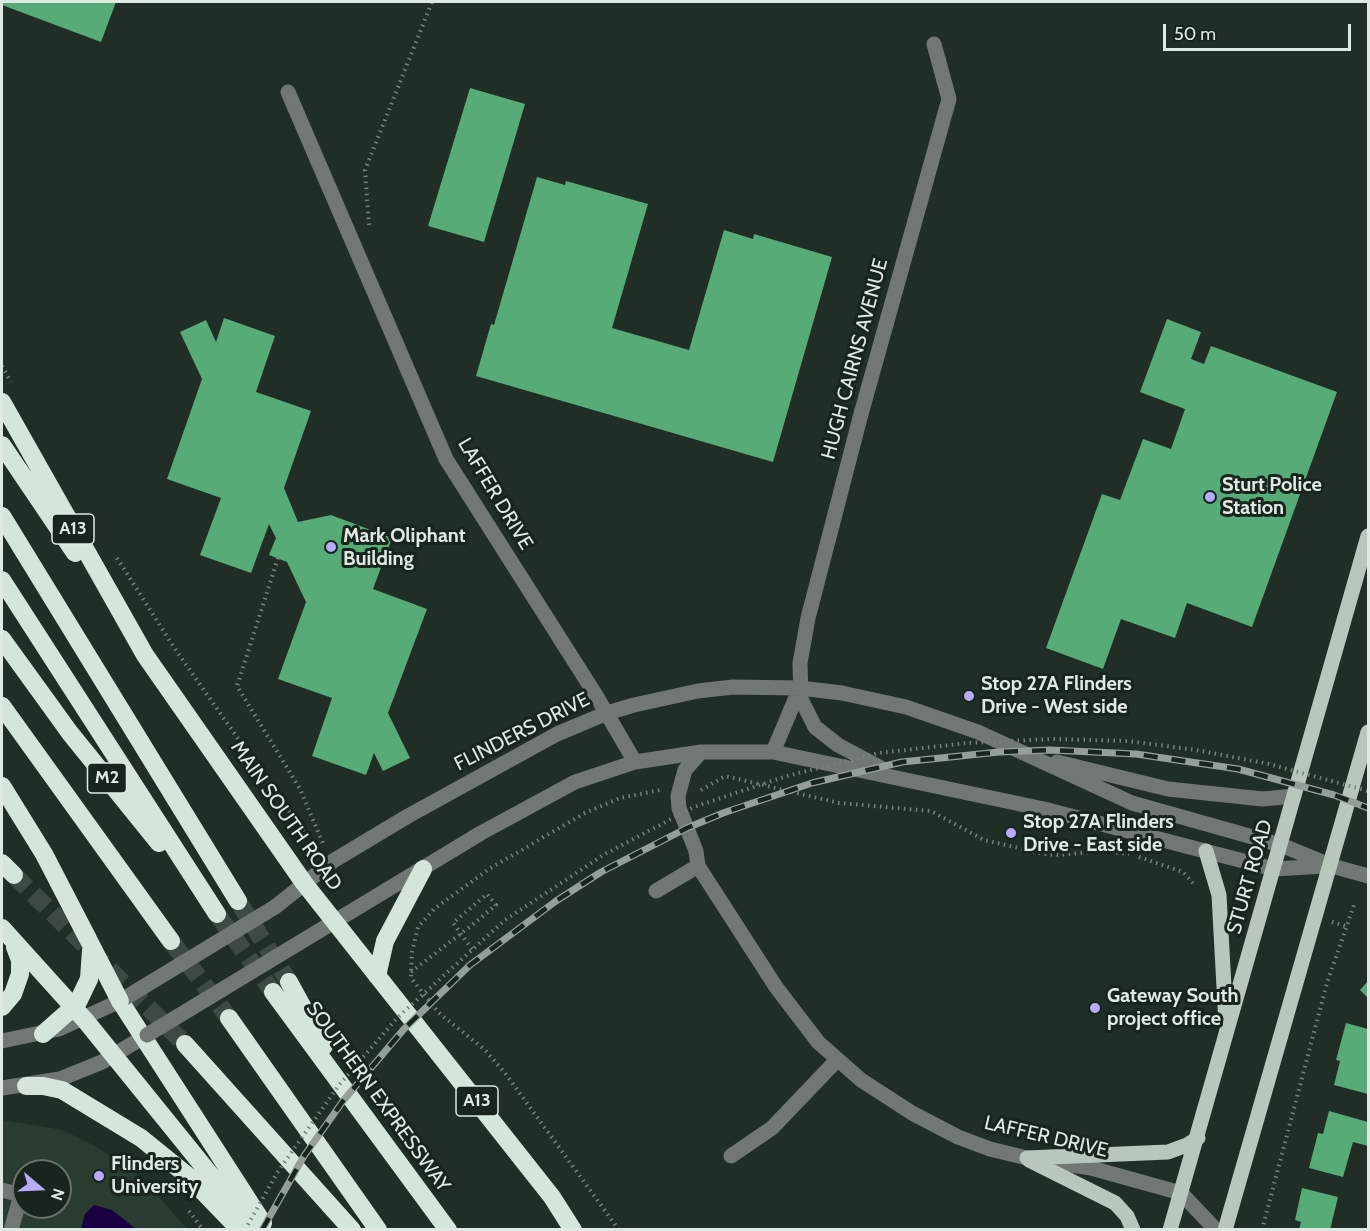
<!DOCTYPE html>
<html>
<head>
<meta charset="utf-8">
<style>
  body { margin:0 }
  #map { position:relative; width:1370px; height:1231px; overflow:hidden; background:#212e25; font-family:Cabin,sans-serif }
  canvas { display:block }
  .frame { position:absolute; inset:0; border:3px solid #e0e8e2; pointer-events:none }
  .north { position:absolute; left:12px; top:1159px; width:60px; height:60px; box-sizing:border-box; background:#18241c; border:2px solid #68726b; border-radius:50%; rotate:109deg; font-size:16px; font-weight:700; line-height:24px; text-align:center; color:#e0e8e2 }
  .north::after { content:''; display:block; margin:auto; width:21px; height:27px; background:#b6acf8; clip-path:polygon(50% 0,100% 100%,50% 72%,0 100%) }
  .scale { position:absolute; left:1163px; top:24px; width:188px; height:27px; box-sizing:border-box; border:3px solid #e0e8e2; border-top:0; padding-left:8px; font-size:18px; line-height:21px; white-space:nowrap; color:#e0e8e2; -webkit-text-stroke:4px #18241c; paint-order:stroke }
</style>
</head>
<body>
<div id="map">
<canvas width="1370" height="1231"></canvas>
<div class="frame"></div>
<div class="north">N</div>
<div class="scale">50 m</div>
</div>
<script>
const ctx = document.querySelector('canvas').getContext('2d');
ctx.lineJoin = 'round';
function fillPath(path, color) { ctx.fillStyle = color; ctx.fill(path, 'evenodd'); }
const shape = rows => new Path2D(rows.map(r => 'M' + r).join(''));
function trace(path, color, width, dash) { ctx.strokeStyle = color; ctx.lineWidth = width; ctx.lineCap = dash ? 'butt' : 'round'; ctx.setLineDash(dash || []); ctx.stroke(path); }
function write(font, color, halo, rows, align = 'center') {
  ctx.font = font + ' Cabin,sans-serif'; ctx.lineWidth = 6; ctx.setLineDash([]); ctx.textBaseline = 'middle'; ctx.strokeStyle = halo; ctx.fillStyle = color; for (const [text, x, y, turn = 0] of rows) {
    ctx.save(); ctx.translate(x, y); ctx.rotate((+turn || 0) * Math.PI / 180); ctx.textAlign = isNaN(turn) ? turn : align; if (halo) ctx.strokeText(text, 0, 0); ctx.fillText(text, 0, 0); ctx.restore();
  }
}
fillPath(shape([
  [2,1120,63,1130,97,1147,145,1181,187,1229,2,1229],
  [24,1171,60,1171,60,1207,24,1207]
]), '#2a3c30');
fillPath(shape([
  [94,1205,112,1210,136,1229,81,1229,85,1214]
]), '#190043');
fillPath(shape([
  [2,2,116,2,101,42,2,5],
  [470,88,525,104,484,242,428,226],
  [537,177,565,185,566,181,648,204,612,328,689,350,724,230,753,239,754,234,832,257,773,462,476,376,491,324,494,325],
  [224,318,275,336,256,392,311,411,284,488,298,522,331,515,392,538,373,589,427,609,388,713,410,758,383,771,374,753,366,775,312,756,332,698,278,679,306,602,287,562,269,555,276,538,269,524,251,573,200,555,221,498,167,479,202,379,180,332,206,320,216,342],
  [1167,319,1201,332,1191,359,1204,364,1211,346,1337,392,1252,627,1187,603,1175,638,1121,619,1103,669,1046,648,1102,494,1120,500,1143,439,1171,449,1185,409,1140,392],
  [1368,981,1368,998,1360,990],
  [1346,1023,1368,1029,1368,1094,1334,1085,1340,1061,1336,1060],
  [1329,1111,1368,1122,1368,1146,1353,1142,1343,1177,1309,1168,1318,1133,1323,1134],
  [1302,1188,1338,1197,1330,1230,1299,1230,1301,1222,1295,1220]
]), '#57ab77');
trace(shape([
  [14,875,185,1044],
  [238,901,289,982],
  [217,914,273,992],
  [171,941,229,1018]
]), '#3e4a41', 18, [18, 9]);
trace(shape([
  [369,225,365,170,432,2],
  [2,366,11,382],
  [117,558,175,649,317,851],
  [278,558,237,686,300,789,324,846],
  [701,790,725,776,839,803,931,811,984,840,1044,854,1059,855,1102,851,1129,854],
  [1139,857,1183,872,1193,883],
  [1332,922,1345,926],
  [411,972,472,925,496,905,487,894,453,923,472,949],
  [189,1211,203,1230],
  [619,1230,505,1073,484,1049,439,1013,411,978,412,952,418,927,434,909,489,869,585,813,620,798,660,790],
  [1262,1230,1327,983,1354,905]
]), '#78827b', 4, [1.5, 4.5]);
trace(shape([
  [288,92,446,459,597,697,635,762],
  [773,752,800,688],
  [1057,762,1168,789,1263,799,1294,796],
  [881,768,838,745,815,727,801,699,800,663,808,618,861,414,949,99,934,44],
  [698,866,696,851,679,808,678,796,685,770,701,752],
  [656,891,698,866,776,987,818,1042,861,1080,912,1113,958,1137,990,1149,1027,1158,1091,1168,1181,1193,1216,1230],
  [275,907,333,861,408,816,557,734,607,713,634,705,698,691,733,687,800,688,842,693,906,707,978,732,1132,803,1281,845,1332,866,1368,876],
  [299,943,481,833,575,782,635,762,701,752,773,752,1044,809,1274,869,1326,866],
  [2,1041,59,1029,120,1001],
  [2,1088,60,1079,102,1062,147,1035],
  [731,1156,772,1128,837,1060],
  [2,1190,21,1195,11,1230]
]), '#717873', 15);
trace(shape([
  [1206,851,1219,895,1226,1024],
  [1027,1158,1168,1152,1187,1145,1198,1138],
  [1029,1160,1115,1203,1127,1216,1133,1230],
  [1170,1230,1368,536],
  [1225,1230,1368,732]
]), '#b9c6bc', 15);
trace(shape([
  [2,402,145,655,304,883,552,1197,573,1230],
  [2,445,75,553],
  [2,516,238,901],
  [2,580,217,914],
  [2,639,70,733,159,843],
  [2,706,171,941],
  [2,786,44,854,87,937],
  [2,863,14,875],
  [2,928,85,1020,255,1230],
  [377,976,385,941,423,869],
  [289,982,324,1046],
  [273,992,448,1230],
  [120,1001,263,1223],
  [2,1007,13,994,20,974,20,960,15,947],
  [229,1018,378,1230],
  [43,1034,77,1004,89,979],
  [185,1044,352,1230],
  [26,1086,43,1086,62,1090,141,1138,188,1176,240,1230]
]), '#d5e5d9', 18);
const rail = shape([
  [262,1230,304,1156,343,1101,404,1029,470,965,556,901,601,872,687,828,723,813,812,783,902,762,999,752,1050,750,1136,754,1238,769,1334,795,1368,808]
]);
trace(rail, '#959f98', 7);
trace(rail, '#18241c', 4.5, [14]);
trace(shape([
  [245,1230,277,1173,339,1085,397,1018,505,920,605,854,694,807,787,776,879,753,967,743,1053,739,1128,741,1196,750,1269,764,1368,791]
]), '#78827b', 4, [1.5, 4.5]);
trace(shape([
  [120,1001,275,907],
  [147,1035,299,943]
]), '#717873', 15);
trace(shape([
  [87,937,120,1001],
  [89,979,91,950]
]), '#d5e5d9', 18);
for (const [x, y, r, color] of [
  [1210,497,6,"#b6acf8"],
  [331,547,6,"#b6acf8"],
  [969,696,6,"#b6acf8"],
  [1011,833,6,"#b6acf8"],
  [1095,1008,6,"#b6acf8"],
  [99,1176,6,"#b6acf8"]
]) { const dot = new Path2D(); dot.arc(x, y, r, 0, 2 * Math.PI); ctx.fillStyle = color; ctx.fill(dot); trace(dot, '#18241c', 2); }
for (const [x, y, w] of [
  [73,529,42],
  [107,778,39],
  [477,1101,42]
]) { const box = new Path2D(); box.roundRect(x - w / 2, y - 15, w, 30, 4.5); ctx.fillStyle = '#18241c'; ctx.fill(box); trace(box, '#e0e8e2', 1.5); }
write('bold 18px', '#e0e8e2', null, [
  ["A13",73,529],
  ["M2",107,778],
  ["A13",477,1101]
]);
write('20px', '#e0e8e2', '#18241c', [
  ["HUGH CAIRNS AVENUE",855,359,-75],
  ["LAFFER DRIVE",495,494,59],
  ["FLINDERS DRIVE",522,732,-27],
  ["MAIN SOUTH ROAD",286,816,55],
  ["STURT ROAD",1250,877,-74],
  ["SOUTHERN EXPRESSWAY",378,1097,54],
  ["LAFFER DRIVE",1046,1137,13]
]);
write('bold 20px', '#e0e8e2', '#18241c', [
  ["Sturt Police",1222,485],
  ["Station",1222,508],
  ["Mark Oliphant",343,536],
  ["Building",343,559],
  ["Stop 27A Flinders",981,684],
  ["Drive - West side",981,707],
  ["Stop 27A Flinders",1023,822],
  ["Drive - East side",1023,845],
  ["Gateway South",1107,996],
  ["project office",1107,1019],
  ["Flinders",111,1164],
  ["University",111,1187]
], 'left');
</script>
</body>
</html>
